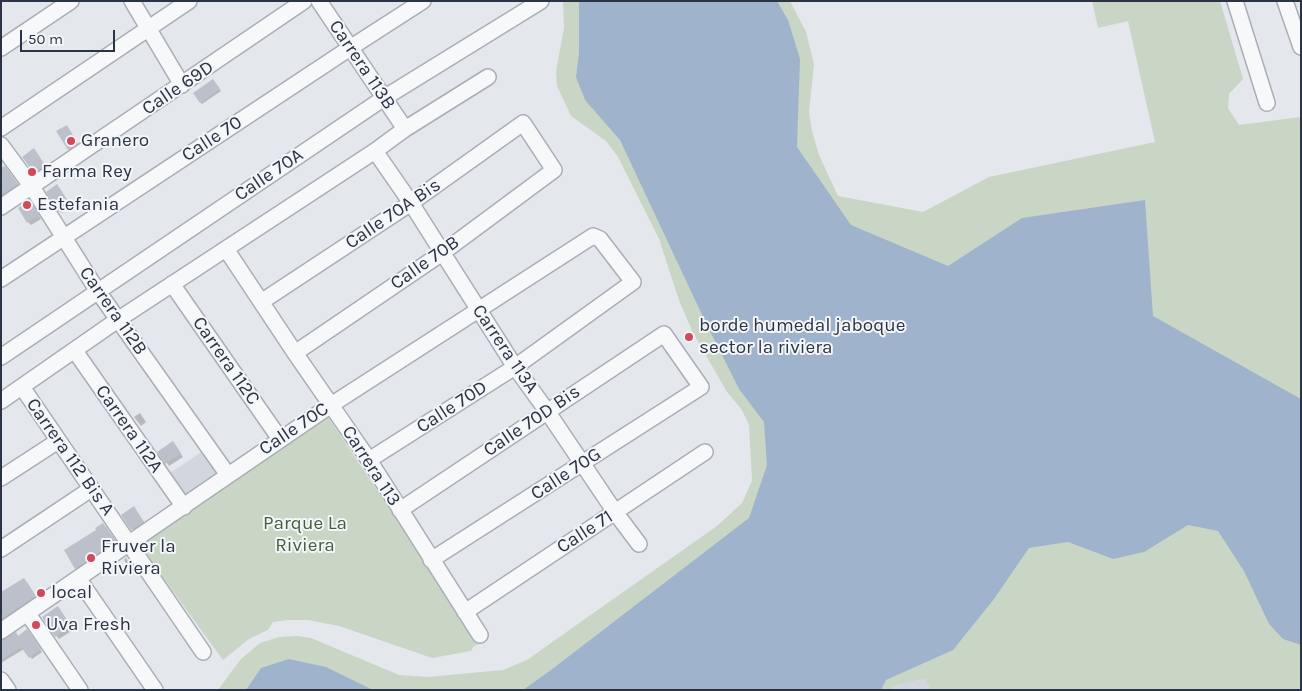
<!DOCTYPE html>
<html>
<head>
<meta charset="utf-8">
<style>
  body { margin:0 }
  #map { position:relative; width:1302px; height:691px; overflow:hidden; background:#e4e7ec; font-family:Karla,sans-serif }
  canvas { display:block }
  .frame { position:absolute; inset:0; border:2px solid #2b3445; pointer-events:none }
  .scale { position:absolute; left:20px; top:30px; width:95px; height:22px; box-sizing:border-box; border:2px solid #2b3445; border-top:0; padding-left:6px; font-size:15px; line-height:18px; white-space:nowrap; color:#2b3445; -webkit-text-stroke:4px #f4f6f9; paint-order:stroke }
</style>
</head>
<body>
<div id="map">
<canvas width="1302" height="691"></canvas>
<div class="frame"></div>
<div class="scale">50 m</div>
</div>
<script>
const ctx = document.querySelector('canvas').getContext('2d');
ctx.lineJoin = 'round';
function fillPath(path, color) { ctx.fillStyle = color; ctx.fill(path, 'evenodd'); }
const shape = rows => new Path2D(rows.map(r => 'M' + r).join(''));
function trace(path, color, width, dash) { ctx.strokeStyle = color; ctx.lineWidth = width; ctx.lineCap = dash ? 'butt' : 'round'; ctx.setLineDash(dash || []); ctx.stroke(path); }
function write(font, color, halo, rows, align = 'center') {
  ctx.font = font + ' Karla,sans-serif'; ctx.lineWidth = 4; ctx.setLineDash([]); ctx.textBaseline = 'middle'; ctx.strokeStyle = halo; ctx.fillStyle = color; for (const [text, x, y, turn = 0] of rows) {
    ctx.save(); ctx.translate(x, y); ctx.rotate((+turn || 0) * Math.PI / 180); ctx.textAlign = isNaN(turn) ? turn : align; if (halo) ctx.strokeText(text, 0, 0); ctx.fillText(text, 0, 0); ctx.restore();
  }
}
fillPath(shape([
  [203,451,219,476,183,499,167,475],
  [924,679,931,690,891,690,894,686]
]), '#d2d6de');
fillPath(shape([
  [563,1,790,1,806,32,814,64,809,112,812,131,819,155,838,196,923,212,989,177,1155,142,1128,21,1098,28,1092,1,1220,1,1243,79,1229,94,1228,108,1239,125,1301,117,1301,690,931,690,924,679,894,686,891,690,218,690,240,660,260,643,279,637,297,636,311,638,399,675,428,677,503,670,527,660,575,626,717,526,742,503,752,481,749,425,742,410,727,392,692,331,679,300,659,239,618,157,606,141,571,116,557,86,556,71,564,28],
  [331,405,328,417,480,644,474,646,471,651,432,658,339,626,308,620,288,620,273,622,268,630,249,639,223,660,140,546,216,491,286,445]
]), '#c9d6c5');
fillPath(shape([
  [579,1,777,1,788,20,800,59,797,147,851,225,948,266,1022,218,1145,200,1153,316,1301,399,1301,645,1283,639,1269,624,1244,571,1218,531,1188,525,1144,552,1113,559,1068,542,1029,548,994,599,953,650,886,680,881,690,523,690,551,670,749,518,767,465,764,422,739,389,704,319,620,140,585,100,576,77,579,53],
  [289,659,326,667,373,690,246,690,261,668]
]), '#9fb4cc');
fillPath(shape([
  [215,83,221,91,202,104,200,102],
  [69,129,79,147,71,152,69,150],
  [37,153,47,169,37,175,23,157],
  [1,170,7,170,20,187,4,198,1,196],
  [57,186,72,207,62,213,60,211],
  [33,206,41,219,31,225,28,222],
  [140,413,146,422,141,426,134,417],
  [175,445,183,457,169,466,159,452],
  [134,508,146,525,135,532,122,515],
  [106,527,118,544,79,571,76,568],
  [126,558,136,571,133,573,124,560],
  [27,582,37,599,1,623,1,594],
  [60,610,73,630,59,639,43,617],
  [29,633,42,652,32,659,24,649,1,663,1,641]
]), '#0003');
fillPath(shape([
  [213,79,220,89,200,103,193,93],
  [67,125,78,144,68,150,56,131],
  [34,148,45,165,34,173,22,157],
  [5,166,18,184,1,195,1,168],
  [57,184,70,204,59,212,46,192],
  [28,201,30,202,39,215,27,223,18,208],
  [173,441,181,453,165,464,157,452],
  [134,506,144,522,131,530,121,515],
  [103,523,116,541,75,569,64,550,96,530,95,528],
  [24,578,36,596,1,619,1,592],
  [58,606,71,626,55,637,42,617],
  [27,629,41,649,29,658,21,647,1,660,1,640,16,632,18,636]
]), '#bbc0ca');
const street = shape([
  [132,1,182,85],
  [319,1,405,129],
  [1235,1,1267,103],
  [1285,1,1301,47],
  [1,48,71,1],
  [1,128,189,1],
  [1,145,32,187,97,290,228,475],
  [375,151,411,203,515,367,547,411,615,512,639,544],
  [1,207,304,1],
  [226,249,295,353,369,460,480,635],
  [1,279,350,48,423,1],
  [172,284,280,439],
  [261,302,411,203,523,123,554,170,442,253,295,353],
  [75,351,184,507],
  [1,357,384,98,541,1],
  [22,387,203,652],
  [1,401,119,319,375,151,405,129,488,77],
  [1,478,58,441],
  [400,510,664,334,701,387,431,560],
  [1,549,91,489],
  [78,578,155,690],
  [465,612,705,452],
  [28,614,80,690],
  [1,631,331,405,593,236,600,239,633,282,515,367,369,460],
  [1,680,8,690]
]);
trace(street, '#a9aeb7', 18);
trace(street, '#f7f8fa', 15);
for (const [x, y, r, color] of [
  [71,141,5,"#d1495b"],
  [32,172,5,"#d1495b"],
  [27,205,5,"#d1495b"],
  [689,337,5,"#d1495b"],
  [91,558,5,"#d1495b"],
  [41,593,5,"#d1495b"],
  [36,625,5,"#d1495b"]
]) { const dot = new Path2D(); dot.arc(x, y, r, 0, 2 * Math.PI); ctx.fillStyle = color; ctx.fill(dot); trace(dot, '#f4f6f9', 2); }
write('19px', '#2b3445', '#f4f6f9', [
  ["Carrera 113B",362,65,56],
  ["Calle 69D",178,88,-34],
  ["Calle 70",212,139,-33],
  ["Calle 70A",269,175,-34],
  ["Calle 70A Bis",393,214,-34],
  ["Calle 70B",425,263,-35],
  ["Carrera 112B",113,311,55],
  ["Carrera 113A",505,349,56],
  ["Carrera 112C",226,361,55],
  ["Calle 70D",452,407,-33],
  ["Calle 70D Bis",532,421,-34],
  ["Carrera 112A",129,429,55],
  ["Calle 70C",294,429,-34],
  ["Carrera 112 Bis A",70,457,55],
  ["Carrera 113",371,466,57],
  ["Calle 70G",566,474,-33],
  ["Calle 71",585,532,-33]
]);
write('19px', '#2b3445', '#f4f6f9', [
  ["Granero",81,141],
  ["Farma Rey",42,172],
  ["Estefania",37,205],
  ["borde humedal jaboque",699,326],
  ["sector la riviera",699,348],
  ["Fruver la",101,547],
  ["Riviera",101,569],
  ["local",51,593],
  ["Uva Fresh",46,625]
], 'left');
write('19px', '#3f6138', '#f4f6f9', [
  ["Parque La",305,524],
  ["Riviera",305,546]
]);
</script>
</body>
</html>
